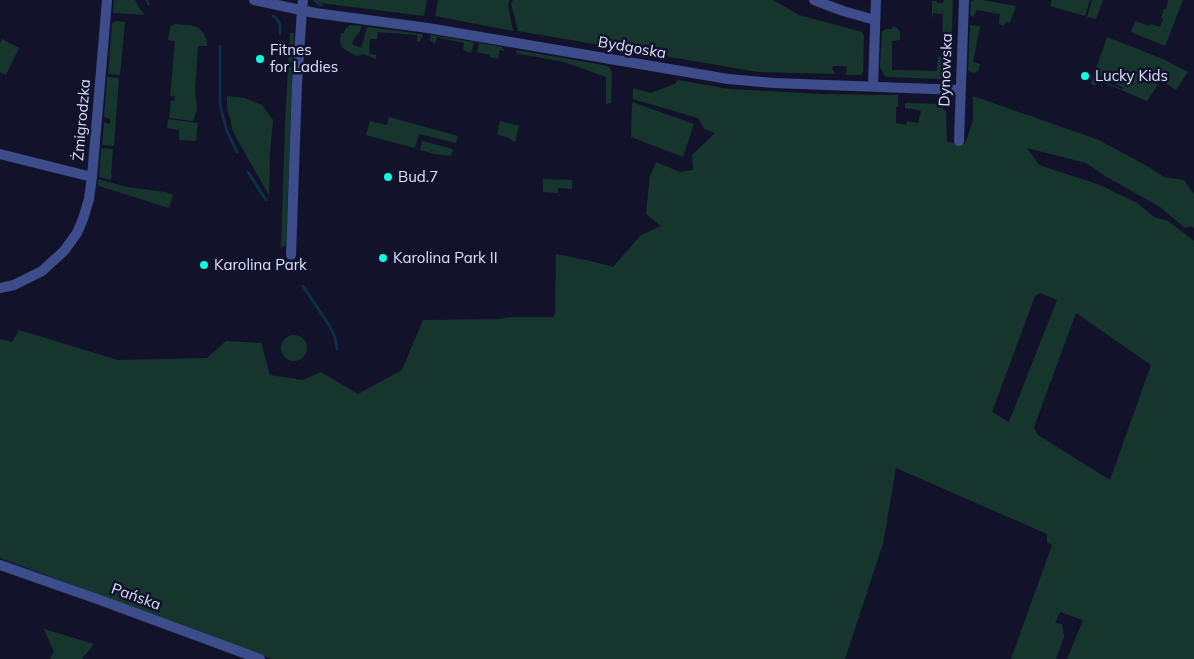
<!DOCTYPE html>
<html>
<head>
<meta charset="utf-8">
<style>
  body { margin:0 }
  canvas { display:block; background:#12132b }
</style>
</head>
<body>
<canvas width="1194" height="659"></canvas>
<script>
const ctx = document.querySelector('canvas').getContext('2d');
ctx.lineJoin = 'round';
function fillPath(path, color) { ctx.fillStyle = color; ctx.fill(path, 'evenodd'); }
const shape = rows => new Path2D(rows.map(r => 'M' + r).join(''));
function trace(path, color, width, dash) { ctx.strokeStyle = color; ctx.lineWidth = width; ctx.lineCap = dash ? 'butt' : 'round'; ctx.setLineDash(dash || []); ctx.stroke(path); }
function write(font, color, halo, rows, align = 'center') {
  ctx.font = font + ' Mulish,sans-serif'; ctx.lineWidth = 5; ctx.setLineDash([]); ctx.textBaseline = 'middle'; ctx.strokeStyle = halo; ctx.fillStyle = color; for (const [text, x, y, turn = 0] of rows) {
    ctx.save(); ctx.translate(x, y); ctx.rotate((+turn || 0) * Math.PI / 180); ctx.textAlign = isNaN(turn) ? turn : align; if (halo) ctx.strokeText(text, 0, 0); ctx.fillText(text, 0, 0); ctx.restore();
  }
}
fillPath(shape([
  [114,0,135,0,139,8,145,15,114,13,113,13],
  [316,0,427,0,424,16,321,3],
  [438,0,510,0,508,5,513,31,435,16],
  [513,0,773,0,799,15,862,32,864,36,863,72,861,75,846,75,847,67,843,66,833,66,832,69,836,74,758,72,518,31,511,4],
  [944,0,953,0,950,72,949,74,945,77,940,79,888,77,885,76,880,67,882,32,886,29,892,29,893,26,897,28,900,32,900,40,892,41,892,70,937,71,938,57,941,57,943,14,933,13,932,20,932,1,937,1,937,3,943,3],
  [973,0,982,0,1016,6,1010,23,1006,22,1004,26,999,24,1000,14,976,10,974,17,970,15,971,2],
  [1052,0,1090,0,1085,16,1050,6],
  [1092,0,1103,0,1096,19,1087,17],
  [1168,0,1183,0,1165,46,1131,32,1135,21,1149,26,1150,24,1160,27,1163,19,1161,18,1164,9,1166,9],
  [117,21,125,22,120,75,108,74,112,23],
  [175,24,190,25,199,28,204,34,207,42,207,46,198,46,195,91,197,110,193,121,169,118,171,100,174,101,175,96,170,96,175,41,168,40,170,28,171,26],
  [350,25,362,26,360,31,354,39,352,44,361,48,367,27,422,34,423,36,420,41,417,42,417,35,378,32,377,39,370,39,369,54,376,55,376,59,363,54,358,56,349,52,343,48,340,42,341,33,344,33,345,29],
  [970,25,980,26,973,62,980,64,978,71,974,73,968,71],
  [291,33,294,33,286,241,285,245,281,249,285,123,290,34],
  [431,35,473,42,474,44,471,53,463,50,464,43,437,37,435,44,430,40],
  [1107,37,1163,59,1188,72,1176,90,1161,80,1147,101,1100,81,1101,80,1122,89,1124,88,1100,76,1095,86,1091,84],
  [2,39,19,48,6,75,0,72,0,43],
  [479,43,502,47,505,51,500,50,498,59,490,57,490,55,477,52],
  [517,50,603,65,609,67,611,70,612,73,611,103,606,104,606,77,564,62,520,54,516,53],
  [107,77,119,78,114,146,102,145,104,122,110,124,110,119,104,117],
  [678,80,729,89,823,94,898,95,898,107,896,107,896,123,906,125,907,121,918,123,921,111,910,108,910,109,905,108,905,103,939,104,946,112,947,142,965,144,973,120,973,96,1099,140,1147,166,1164,177,1184,180,1194,194,1194,228,1191,226,1185,228,1160,207,1105,176,1086,163,1027,148,1039,165,1100,185,1137,203,1154,217,1168,221,1194,241,1194,659,1067,659,1083,620,1060,612,1055,623,1062,624,1064,637,1056,659,1011,659,1052,545,1047,542,1047,534,896,468,883,544,845,659,272,659,0,558,0,339,12,342,19,330,118,360,207,358,226,341,261,343,270,375,303,380,321,372,358,394,402,370,423,320,501,319,509,317,553,317,555,314,556,254,591,261,613,267,641,235,661,226,646,214,650,176,656,162,680,172,693,170,692,155,715,133,704,129,698,118,633,99,633,88,650,93,675,84],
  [1040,293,1057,300,1009,422,992,412,1035,296],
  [1076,313,1151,365,1110,480,1038,435,1034,427],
  [227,96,245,98,262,105,273,120,270,152,269,195,238,141,233,131,227,107],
  [632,102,694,124,683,157,631,137],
  [389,117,458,136,456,143,419,134,415,148,366,135,370,121,387,125],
  [168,119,198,123,196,141,179,140,179,130,167,128],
  [500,121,519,126,515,142,507,137,497,135],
  [422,141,453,149,451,156,435,154,420,150],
  [101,148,113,149,111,175,112,175,111,180,99,177],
  [98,179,127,187,165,192,173,195,169,208,99,186,98,185],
  [543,179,572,180,572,189,558,188,558,193,543,192],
  '281 348a13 13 0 1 1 26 0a13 13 0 1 1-26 0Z',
  [44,629,94,644,82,659,50,659,54,652]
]), '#15352d');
trace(shape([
  [147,0,148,4],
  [314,0,319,4,322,5],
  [273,16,276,18,280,24,280,34],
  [220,46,220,103,222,113,227,131,237,152],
  [248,172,266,200],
  [303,286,329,325,335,337,337,349]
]), '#0c314a', 2.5);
trace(shape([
  [254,0,315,13,428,28,728,79,774,83,960,90],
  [814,0,843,11,875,20],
  [873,86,876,0],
  [959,141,964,0],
  [0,154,92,177,107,0],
  [291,255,297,84,302,10],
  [0,288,14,285,42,271,64,251,77,233,83,219,89,199,92,177],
  [0,565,100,600,260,659]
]), '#3d4c8a', 10);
trace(shape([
  [302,10,303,0]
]), '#3d4c8a', 10);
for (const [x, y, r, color] of [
  [260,59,5,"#0bfcde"],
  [1085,76,5,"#0bfcde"],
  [388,177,5,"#0bfcde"],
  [383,258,5,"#0bfcde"],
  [204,265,5,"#0bfcde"]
]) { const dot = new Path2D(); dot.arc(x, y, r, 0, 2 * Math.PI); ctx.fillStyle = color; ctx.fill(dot); trace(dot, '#12132b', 2); }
write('15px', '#dce0ff', '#12132b', [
  ["Bydgoska",632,48,10],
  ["Dynowska",946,70,-88],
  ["Żmigrodzka",82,120,-85],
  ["Pańska",136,597,20]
]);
write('15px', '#dce0ff', '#12132b', [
  ["Fitnes",270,50],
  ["for Ladies",270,67],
  ["Lucky Kids",1095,76],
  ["Bud.7",398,177],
  ["Karolina Park II",393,258],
  ["Karolina Park",214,265]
], 'left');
</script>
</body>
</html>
